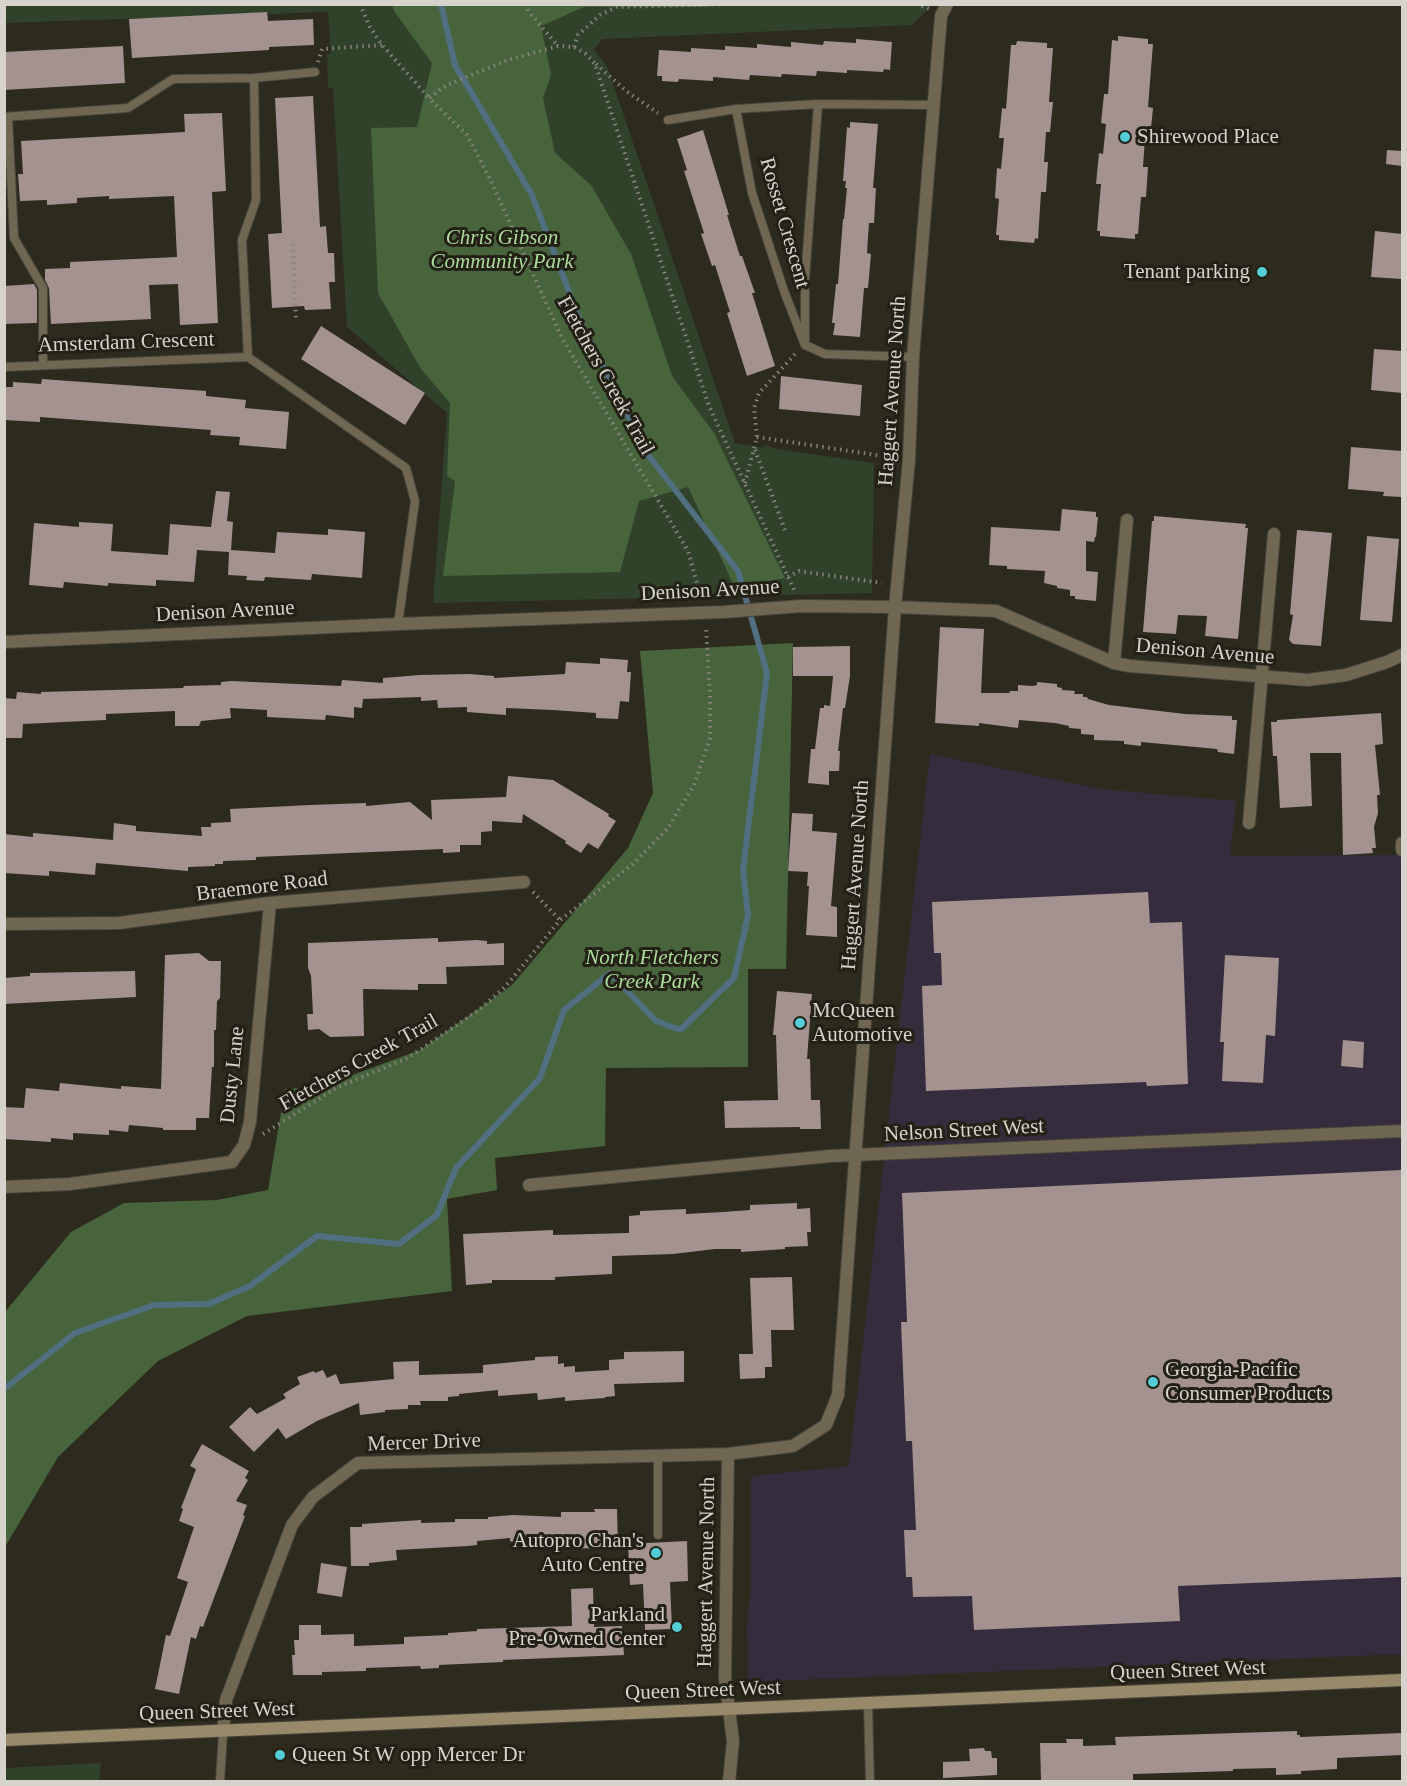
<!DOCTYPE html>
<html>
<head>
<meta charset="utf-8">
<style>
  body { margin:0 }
  #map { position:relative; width:1407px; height:1786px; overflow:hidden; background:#2d2a1e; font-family:Georgia,serif }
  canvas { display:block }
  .frame { position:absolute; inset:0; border:6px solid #d5d3cc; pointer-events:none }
</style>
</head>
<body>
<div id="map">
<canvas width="1407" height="1786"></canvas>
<div class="frame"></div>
</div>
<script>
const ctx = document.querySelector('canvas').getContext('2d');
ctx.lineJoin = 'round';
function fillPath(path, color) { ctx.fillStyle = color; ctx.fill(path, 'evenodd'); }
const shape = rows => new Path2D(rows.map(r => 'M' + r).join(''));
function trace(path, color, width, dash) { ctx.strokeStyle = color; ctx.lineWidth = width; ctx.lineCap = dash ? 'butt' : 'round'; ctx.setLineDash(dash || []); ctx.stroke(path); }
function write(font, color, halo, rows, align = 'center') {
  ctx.font = font + ' Georgia,serif'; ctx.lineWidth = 6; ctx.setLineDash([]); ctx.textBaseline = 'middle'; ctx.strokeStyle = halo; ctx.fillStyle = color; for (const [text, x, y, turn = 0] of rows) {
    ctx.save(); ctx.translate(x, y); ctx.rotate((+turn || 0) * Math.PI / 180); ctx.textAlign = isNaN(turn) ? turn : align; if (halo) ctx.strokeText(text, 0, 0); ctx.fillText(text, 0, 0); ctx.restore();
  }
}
fillPath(shape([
  [930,754,1101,789,1236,801,1230,856,1402,855,1402,1654,751,1682,748,1680,747,1623,751,1589,751,1476,849,1466]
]), '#352d3d');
fillPath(shape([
  [4,5,932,5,912,25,602,39,594,50,607,66,735,443,765,448,764,445,777,449,874,463,872,593,433,603,447,413,347,327,333,88,328,88,327,54,331,54,328,12,5,23],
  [101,1763,99,1781,5,1781,5,1768]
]), '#31422b');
fillPath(shape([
  [392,5,735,5,700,7,584,7,541,26,551,75,543,98,555,153,591,185,631,254,672,376,714,433,785,578,735,588,688,487,639,501,620,572,443,576,455,481,447,476,450,403,421,369,378,293,371,128,417,127,432,63,394,11],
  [793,643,786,969,748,969,748,1067,606,1068,605,1146,495,1158,497,1190,447,1199,452,1291,247,1316,158,1361,58,1457,5,1547,5,1312,71,1232,124,1203,217,1200,268,1190,285,1089,323,1086,420,1050,512,985,628,848,653,793,640,651]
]), '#47643c');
trace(shape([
  [4,1389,75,1333,154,1305,209,1304,250,1286,317,1236,399,1244,437,1215,456,1168,540,1078,564,1010,610,973,656,1021,680,1030,734,978,748,915,743,870,767,673,738,571,649,456,582,325,532,195,455,65,441,4]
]), '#526f82', 6);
fillPath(shape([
  [267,12,268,21,313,19,314,45,269,47,269,50,132,58,129,19],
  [1118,36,1148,39,1148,44,1153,44,1148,107,1153,108,1150,138,1145,137,1143,167,1148,167,1146,197,1141,197,1138,234,1135,234,1135,239,1100,236,1100,231,1097,231,1101,184,1096,184,1099,153,1103,154,1106,124,1101,123,1104,94,1108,94,1112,40,1118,41],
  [856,39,892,42,890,70,884,69,883,72,847,70,847,73,817,71,816,76,782,74,781,77,750,75,749,80,713,77,713,81,679,79,678,82,662,81,662,76,657,76,659,50,691,52,691,48,725,50,725,46,757,48,757,44,791,47,791,42,823,45,824,41,856,43],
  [1017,41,1047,43,1047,48,1053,48,1049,102,1053,102,1050,132,1046,132,1044,162,1048,162,1046,192,1041,192,1038,239,1035,238,1034,243,999,240,999,235,996,235,999,199,995,198,997,168,1001,169,1004,138,999,138,1002,108,1006,109,1011,45,1016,45],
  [123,46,125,83,4,90,4,52],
  [313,96,320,227,326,226,328,253,334,253,335,282,329,282,331,309,305,310,304,306,272,308,268,234,282,233,275,98],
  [222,113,226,191,212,192,218,323,180,325,178,284,149,285,151,319,51,324,49,288,45,280,45,269,70,268,70,262,177,257,174,196,109,199,109,196,77,198,77,203,47,205,47,200,20,201,18,174,23,174,21,141,185,132,184,114],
  [850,122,878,124,873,188,876,188,874,223,869,223,867,253,871,254,868,288,864,288,860,337,833,335,835,323,832,323,836,284,838,284,843,219,844,219,847,188,845,188,846,181,843,181,847,127,850,128],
  [703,130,729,215,727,215,740,256,742,256,755,293,752,293,775,366,747,376,727,313,730,312,715,265,712,266,701,234,704,233,684,171,687,170,677,139],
  [1387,150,1402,151,1402,166,1386,164],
  [1375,231,1402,234,1402,279,1371,277],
  [34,284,37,290,37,323,4,324,4,286],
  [321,326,425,393,405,425,301,359],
  [1374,349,1402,351,1402,393,1371,390],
  [781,376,862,385,860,416,779,409],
  [42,379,206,391,206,396,246,400,245,408,289,412,286,449,239,445,240,437,210,435,211,430,40,417,40,422,4,420,4,387,13,387,13,382,41,384],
  [1351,447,1402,451,1402,497,1383,496,1384,492,1348,489],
  [216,491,230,492,227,521,233,522,231,550,275,553,277,532,328,535,328,529,365,532,362,578,312,574,311,580,265,577,264,581,246,580,247,576,228,575,229,552,197,550,194,582,156,580,156,586,108,583,108,586,64,582,63,588,29,585,34,523,79,527,79,522,113,524,111,551,168,555,170,524,211,527],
  [1062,509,1096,512,1096,517,1098,517,1096,537,1095,537,1094,542,1086,541,1086,571,1098,572,1096,601,1075,599,1075,596,1070,596,1070,590,1057,588,1057,586,1044,583,1045,571,1007,569,1007,566,989,565,991,527,1060,531],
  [1154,516,1246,524,1245,528,1248,528,1238,639,1205,636,1207,616,1178,615,1176,634,1143,632,1152,521,1154,521],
  [1297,530,1332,533,1321,646,1293,644,1289,640,1293,615,1290,614],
  [1367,536,1399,539,1392,622,1360,620],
  [940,627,984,629,981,693,1009,693,1010,691,1018,691,1018,685,1032,686,1037,685,1037,682,1057,684,1057,687,1062,688,1062,690,1075,691,1074,694,1083,694,1083,697,1087,697,1088,699,1109,705,1185,714,1232,716,1232,720,1237,720,1234,754,1218,752,1217,749,1141,742,1141,746,1124,744,1124,741,1094,740,1094,735,1081,734,1081,729,1069,728,1069,726,1055,723,1019,720,1018,728,979,723,979,726,935,723],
  [850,646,850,676,845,708,843,708,838,751,840,751,839,771,829,771,829,785,808,783,811,749,815,749,820,708,824,708,824,705,830,706,833,676,793,676,793,647],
  [600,658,628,660,627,672,631,672,629,702,620,701,618,719,596,718,596,713,553,710,506,708,506,715,467,712,467,707,438,708,437,700,421,701,421,697,363,699,362,708,354,707,354,718,326,715,325,720,267,717,267,710,230,708,231,718,201,721,199,726,175,726,175,711,106,714,106,720,23,724,22,738,4,738,4,698,16,699,17,692,41,694,41,692,183,688,184,686,221,685,221,682,231,681,341,686,342,680,383,683,383,678,420,675,469,674,494,676,494,678,565,674,566,662,600,664],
  [1381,713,1383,744,1375,745,1380,795,1377,795,1378,813,1374,827,1376,848,1372,848,1373,853,1343,855,1341,753,1310,753,1312,806,1280,808,1277,756,1273,756,1271,722,1277,722,1277,720],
  [508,776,553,780,609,814,608,816,616,821,598,849,588,843,581,853,565,843,566,841,523,814,522,823,492,821,492,831,481,832,481,845,460,845,460,852,443,853,443,849,256,857,256,860,223,861,223,864,215,864,215,866,188,867,188,871,96,863,95,875,49,871,49,876,4,873,4,834,33,837,33,833,113,840,114,823,136,826,136,831,202,836,201,827,211,827,211,823,231,822,230,809,310,805,366,803,366,806,410,802,432,820,431,800,506,797],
  [792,813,813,814,812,831,837,833,831,906,837,907,837,937,806,935,809,886,807,886,808,872,788,871],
  [1148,892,1150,923,1182,922,1188,1084,1147,1086,1146,1082,926,1091,922,986,942,985,941,953,934,953,932,902],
  [438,938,438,942,477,940,487,941,487,944,504,943,504,965,446,967,447,984,418,984,418,990,363,989,364,1036,330,1037,319,1029,308,1030,307,1014,313,1014,311,976,308,968,308,943],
  [199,953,209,961,221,961,220,998,217,1001,216,1030,214,1030,214,1067,212,1067,209,1118,196,1118,196,1130,163,1130,163,1128,129,1125,128,1132,109,1130,109,1135,73,1133,73,1140,51,1138,51,1142,4,1139,4,1107,24,1108,26,1088,59,1091,60,1083,121,1089,121,1086,161,1089,165,955],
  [1225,955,1279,958,1275,1036,1266,1035,1263,1083,1222,1081,1224,1042,1220,1042],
  [135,971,136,997,4,1004,4,978,30,976,30,973],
  [777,991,812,994,807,1059,810,1059,811,1100,820,1100,821,1129,800,1129,800,1127,725,1128,724,1101,778,1100,776,1035,773,1035],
  [1343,1040,1364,1042,1363,1068,1341,1066],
  [1402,1170,1402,1577,1178,1586,1180,1621,974,1630,972,1596,913,1597,912,1577,906,1577,904,1530,916,1530,912,1441,906,1441,901,1322,907,1322,902,1193],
  [797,1203,797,1209,810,1208,811,1232,807,1232,808,1246,785,1247,785,1249,741,1252,741,1249,715,1249,673,1254,612,1256,612,1274,555,1277,555,1280,492,1280,492,1283,466,1285,463,1234,553,1230,553,1235,629,1233,629,1216,640,1215,640,1211,686,1209,686,1214,723,1212,750,1210,750,1205],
  [792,1277,794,1330,771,1330,772,1367,765,1367,765,1378,740,1379,739,1354,753,1354,750,1278],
  [684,1351,684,1382,614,1384,615,1396,605,1397,605,1398,565,1401,565,1397,538,1400,537,1393,498,1396,498,1390,459,1394,459,1396,448,1397,448,1401,420,1401,421,1405,408,1405,408,1409,385,1410,385,1412,360,1415,359,1403,317,1421,286,1439,278,1428,254,1452,229,1427,250,1407,257,1414,286,1398,283,1394,300,1384,297,1377,314,1371,315,1373,323,1370,327,1378,336,1374,340,1384,394,1379,393,1362,419,1361,419,1375,483,1373,483,1365,535,1360,535,1357,558,1356,558,1364,564,1363,564,1367,575,1366,575,1372,609,1370,609,1360,624,1359,624,1352],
  [202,1444,249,1471,245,1478,248,1480,236,1501,247,1505,243,1515,245,1516,203,1627,200,1626,196,1639,191,1637,179,1694,155,1689,166,1635,170,1636,188,1582,177,1578,194,1527,179,1521,183,1509,181,1508,196,1469,190,1466],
  [594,1509,617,1509,618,1548,515,1549,515,1543,510,1541,510,1538,477,1541,477,1545,468,1546,396,1550,397,1560,369,1563,369,1566,351,1566,350,1527,362,1527,362,1524,421,1520,421,1523,455,1522,455,1519,488,1519,488,1517,513,1515,561,1517,561,1512,595,1512],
  [687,1541,688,1581,670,1582,672,1629,645,1630,643,1584,630,1585,628,1544],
  [321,1563,347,1567,342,1597,317,1593],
  [593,1588,594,1627,622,1626,624,1655,503,1660,503,1662,439,1665,439,1668,421,1669,420,1666,366,1668,366,1671,322,1672,322,1675,293,1675,292,1655,295,1655,294,1640,299,1640,299,1625,321,1625,321,1635,354,1634,354,1646,404,1644,404,1637,448,1635,448,1633,477,1631,477,1629,572,1626,571,1589],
  [1297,1731,1297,1735,1300,1735,1300,1737,1402,1733,1402,1755,1337,1758,1337,1769,1301,1771,1301,1774,1276,1775,1276,1768,1233,1769,1233,1771,1133,1774,1133,1780,1095,1782,1041,1780,1040,1743,1067,1743,1066,1739,1083,1739,1083,1746,1116,1745,1115,1737],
  [984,1748,985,1751,991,1751,992,1758,997,1758,997,1775,943,1778,943,1762,970,1761,969,1749]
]), '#a39290');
const lane = shape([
  [254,78,256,200,242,240,248,357,406,468,415,501,398,624],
  [736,109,752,193,784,291,805,345,825,354,913,357],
  [4,117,128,108,173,79,254,78,315,72],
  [8,117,14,238,43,288,43,364],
  [668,120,736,109,818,104,935,105],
  [805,340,805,279,818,104],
  [4,367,248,357],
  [658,1456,658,1535],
  [868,1704,870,1782],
  [220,1782,223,1732]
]);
const street = shape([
  [4,642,398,624,724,612,801,606,895,607,996,611,1114,663,1130,666,1308,680,1346,675,1387,662,1402,655],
  [1114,663,1127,520],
  [1249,823,1274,534],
  [1402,850,1402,843],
  [4,924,119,923,270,903,524,882],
  [529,1185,831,1156,1402,1131],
  [4,1187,70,1184,232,1162,244,1145,250,1122,270,903],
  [728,1454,725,1678,733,1741,729,1782],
  [223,1732,226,1700,292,1525,313,1497,358,1463,728,1454,793,1446,826,1425,838,1395,895,607,909,460,913,357,941,16,947,4]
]);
const secondary = shape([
  [4,1740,1402,1680]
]);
trace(lane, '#48453a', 10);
trace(street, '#48453a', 14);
trace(secondary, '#48453a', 14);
trace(shape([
  [360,4,370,27,382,45,429,98],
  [525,4,529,12,558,46],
  [916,4,930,9],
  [574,47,578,35,600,15,617,7,726,4],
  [318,62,322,49,382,45],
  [596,64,626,91,658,113],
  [293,244,296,320],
  [757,437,896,458],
  [755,450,785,530],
  [745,483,757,437,754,408,759,393,797,352],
  [788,577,799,571,882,583],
  [700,594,688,551,562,338,490,179,467,135,429,98,447,85,508,60,558,46,574,47,586,54,595,64,709,406,795,592],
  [533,892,560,920],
  [263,1134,338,1087,408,1058,479,1010,506,986,560,920,633,864,668,828,694,785,710,738,710,694,706,627]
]), '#88857c', 4, [1.5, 4.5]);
trace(lane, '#706753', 8);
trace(street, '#706753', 12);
trace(secondary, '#98896a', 12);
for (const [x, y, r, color] of [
  [1125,137,6,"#52ccd5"],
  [1262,272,6,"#52ccd5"],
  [800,1023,6,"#52ccd5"],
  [1153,1382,6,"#52ccd5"],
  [656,1553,6,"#52ccd5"],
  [677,1627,6,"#52ccd5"],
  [280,1755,6,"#52ccd5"]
]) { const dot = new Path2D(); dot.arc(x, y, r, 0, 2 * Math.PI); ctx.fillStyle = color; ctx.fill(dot); trace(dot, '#232015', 2); }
write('21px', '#d5d3cc', '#232015', [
  ["Shirewood Place",1137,137],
  ["Tenant parking",1250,272,"right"],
  ["McQueen",812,1011],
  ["Automotive",812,1035],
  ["Georgia-Pacific",1165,1370],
  ["Consumer Products",1165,1394],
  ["Autopro Chan's",644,1541,"right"],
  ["Auto Centre",644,1565,"right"],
  ["Parkland",665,1615,"right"],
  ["Pre-Owned Center",665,1639,"right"],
  ["Queen St W opp Mercer Dr",292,1755]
], 'left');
write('21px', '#d5d3cc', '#232015', [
  ["Rosset Crescent",784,223,74],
  ["Amsterdam Crescent",126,343,-2],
  ["Fletchers Creek Trail",605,376,61],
  ["Haggert Avenue North",893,391,-86],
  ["Denison Avenue",710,591,-3],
  ["Denison Avenue",225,612,-3],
  ["Denison Avenue",1205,652,5],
  ["Haggert Avenue North",856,875,-86],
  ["Braemore Road",262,887,-7],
  ["Fletchers Creek Trail",359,1063,-29],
  ["Dusty Lane",233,1075,-84],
  ["Nelson Street West",964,1131,-3],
  ["Mercer Drive",424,1443,-2],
  ["Haggert Avenue North",707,1572,-89],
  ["Queen Street West",1188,1671,-2],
  ["Queen Street West",703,1691,-2],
  ["Queen Street West",217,1712,-2]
]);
write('italic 21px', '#acdc9b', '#232015', [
  ["Chris Gibson",502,238],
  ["Community Park",502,262],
  ["North Fletchers",652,958],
  ["Creek Park",652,982]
]);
</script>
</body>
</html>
